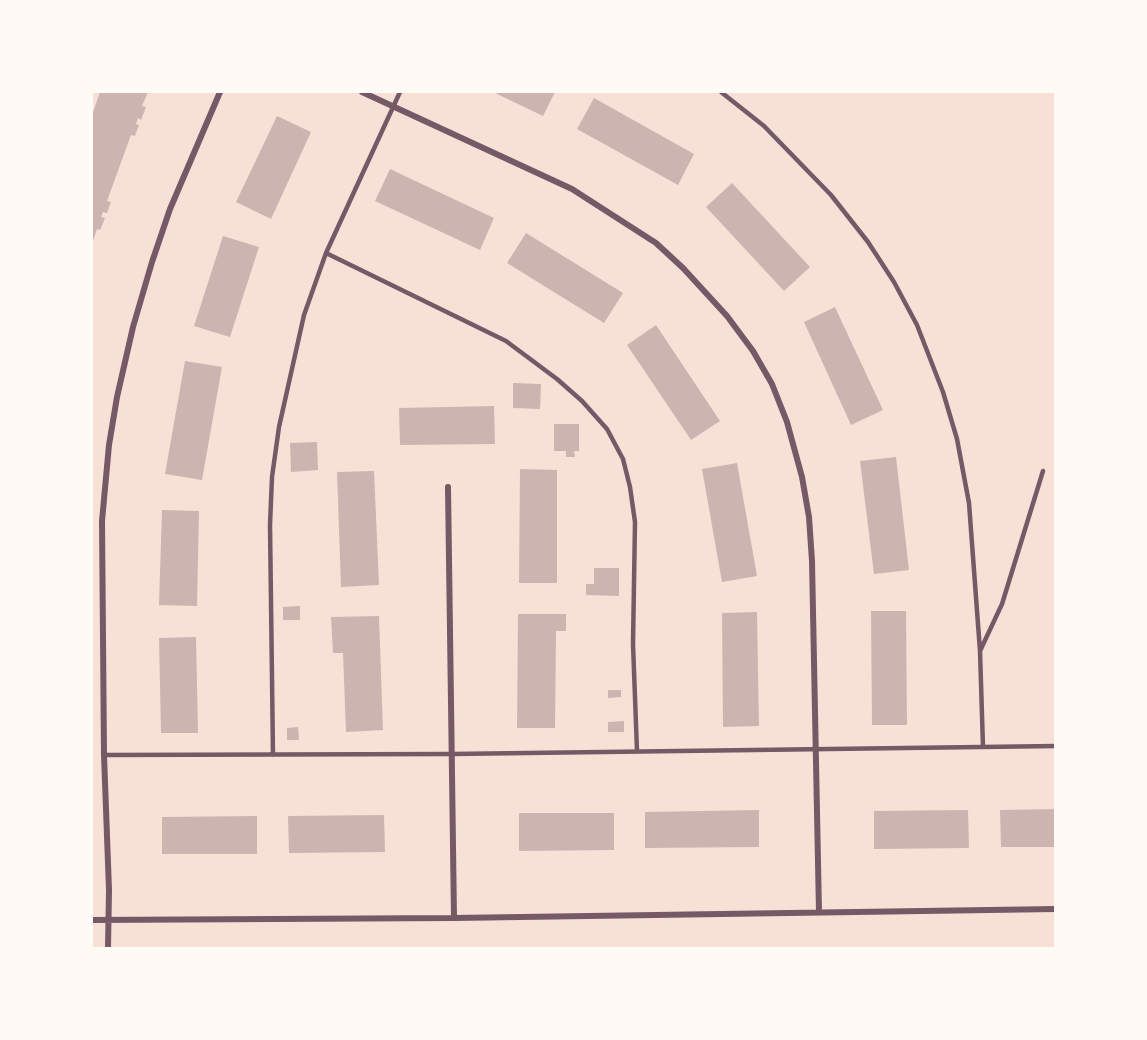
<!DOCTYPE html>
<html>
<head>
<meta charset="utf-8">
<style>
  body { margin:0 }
  #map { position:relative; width:1147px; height:1040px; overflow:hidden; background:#f7e1d7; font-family:"Alegreya Sans",sans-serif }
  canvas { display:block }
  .frame { position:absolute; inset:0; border:93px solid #fffaf5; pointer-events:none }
</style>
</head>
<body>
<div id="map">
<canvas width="1147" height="1040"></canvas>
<div class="frame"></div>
</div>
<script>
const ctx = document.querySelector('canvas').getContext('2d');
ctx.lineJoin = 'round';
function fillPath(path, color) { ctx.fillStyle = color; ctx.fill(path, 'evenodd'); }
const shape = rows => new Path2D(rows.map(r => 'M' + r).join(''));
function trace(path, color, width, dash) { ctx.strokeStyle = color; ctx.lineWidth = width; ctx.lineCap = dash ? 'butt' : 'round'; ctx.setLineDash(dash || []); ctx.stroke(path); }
fillPath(shape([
  [100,92,148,92,142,106,146,107,141,120,138,118,136,124,139,125,135,136,131,135,107,201,111,202,107,213,103,212,101,217,105,218,100,230,97,229,92,244,92,115],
  [493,92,555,92,543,116],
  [594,98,694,154,678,185,577,129],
  [277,116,311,132,271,219,236,202],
  [390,169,494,218,480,250,375,201],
  [732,183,810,267,784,291,706,207],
  [526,233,623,293,604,323,507,263],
  [223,236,259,247,230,337,194,326],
  [835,307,883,410,851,425,804,322],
  [656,325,720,421,691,440,627,345],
  [185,361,222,367,202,480,165,474],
  [513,383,541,384,540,409,513,408],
  [494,406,495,444,400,445,399,408],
  [554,424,579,424,579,451,574,451,575,457,566,457,566,451,554,451],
  [317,442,318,470,291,472,290,443],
  [896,457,909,570,874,574,860,461],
  [737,463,757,576,722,582,702,469],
  [520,469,557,470,557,583,519,583],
  [374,471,379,585,341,587,337,472],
  [162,510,199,511,197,606,159,605],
  [594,568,619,568,619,596,586,595,586,584,594,584],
  [300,606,300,620,283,620,283,607],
  [871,611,906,611,907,725,872,725],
  [757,612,759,726,723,727,722,613],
  [518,614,566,614,566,631,556,631,555,728,517,728],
  [379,616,383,730,346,732,343,653,333,653,331,617],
  [196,637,198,733,161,733,159,638],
  [608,690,621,690,621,697,608,698],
  [624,721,624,732,608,732,608,722],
  [298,727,299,740,287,740,287,728],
  [1056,809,1056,847,1001,847,1000,810],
  [759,810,759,847,645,848,645,812],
  [968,810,969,848,874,849,874,811],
  [519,813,614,813,614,850,519,851],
  [384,815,385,852,289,853,288,816],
  [257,816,257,854,162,854,162,817]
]), '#ccb4b1');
trace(shape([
  [721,92,764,126,831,195,868,242,894,282,917,325,943,392,957,439,969,503,980,651],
  [326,253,506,341,557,379,582,401,607,429,623,459,630,487,635,522,633,644,637,751],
  [983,747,980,651,1002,604,1043,471],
  [104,755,452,754,1056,746],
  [273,755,270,525,272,477,279,427,304,315,326,253,400,92]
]), '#755966', 4.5);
trace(shape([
  [362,92,572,189,656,243,683,268,727,316,753,351,772,384,787,422,802,477,809,517,812,561,819,912],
  [448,487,454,918],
  [92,920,454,918,1056,909],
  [108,948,109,890,104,755,102,521,109,445,117,397,133,327,152,262,170,209,220,92]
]), '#755966', 6);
</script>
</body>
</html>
